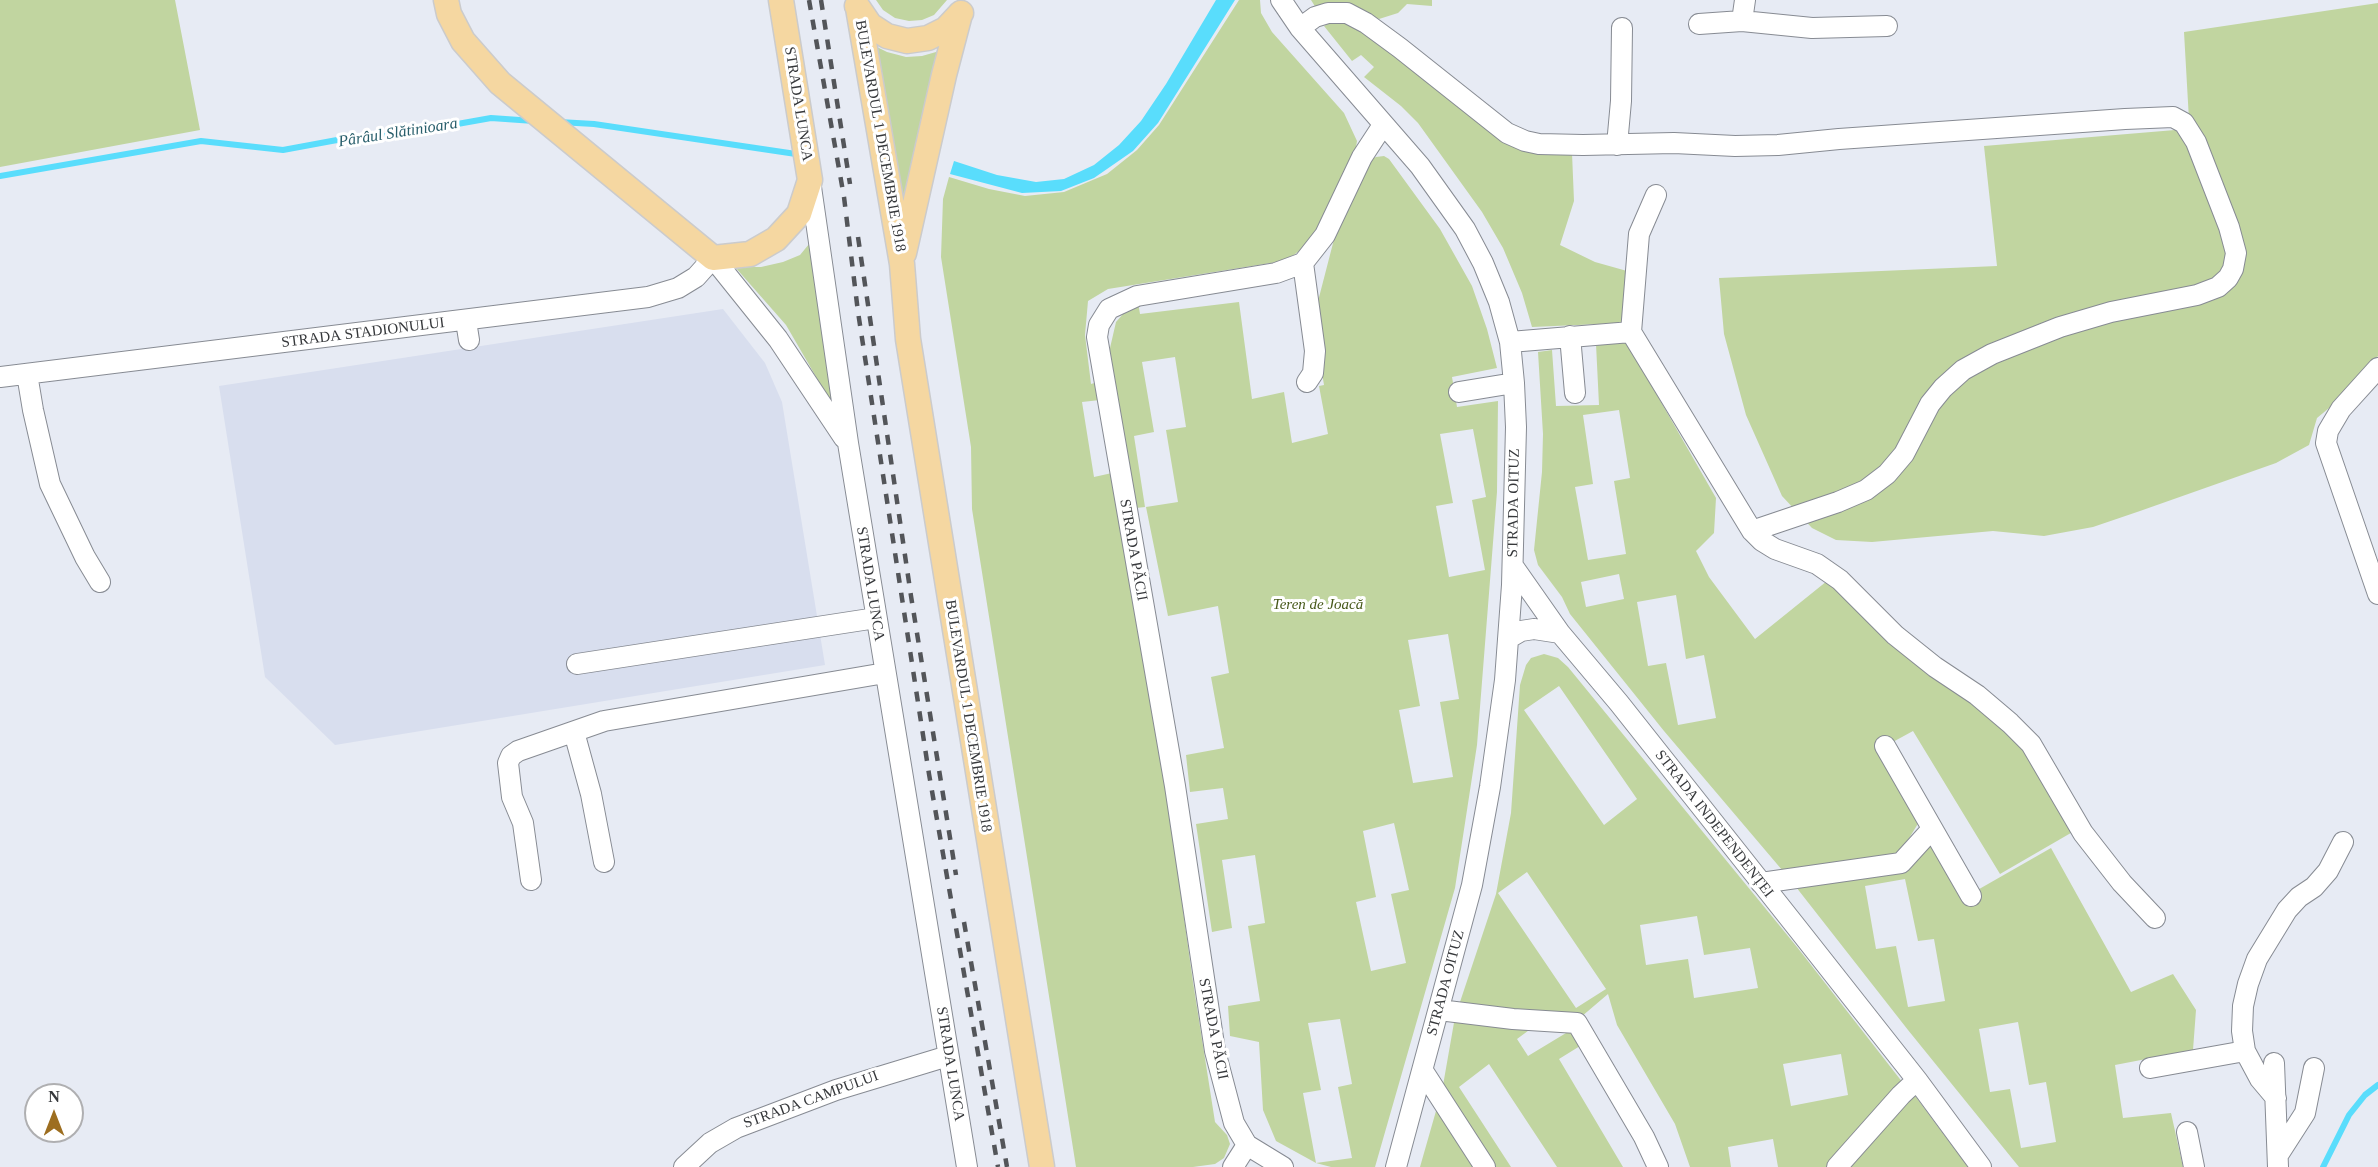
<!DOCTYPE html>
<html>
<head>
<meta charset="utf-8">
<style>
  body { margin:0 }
  #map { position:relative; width:2378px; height:1167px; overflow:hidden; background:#e7ebf4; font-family:"Times New Roman",serif }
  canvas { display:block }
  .north { position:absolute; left:24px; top:1083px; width:60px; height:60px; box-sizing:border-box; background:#fff; border:2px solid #afafb1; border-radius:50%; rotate:0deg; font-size:16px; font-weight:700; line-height:24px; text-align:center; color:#36383b }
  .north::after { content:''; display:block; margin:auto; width:21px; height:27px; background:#9d6e20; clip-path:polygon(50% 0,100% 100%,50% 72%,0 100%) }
</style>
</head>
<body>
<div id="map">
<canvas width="2378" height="1167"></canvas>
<div class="north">N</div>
</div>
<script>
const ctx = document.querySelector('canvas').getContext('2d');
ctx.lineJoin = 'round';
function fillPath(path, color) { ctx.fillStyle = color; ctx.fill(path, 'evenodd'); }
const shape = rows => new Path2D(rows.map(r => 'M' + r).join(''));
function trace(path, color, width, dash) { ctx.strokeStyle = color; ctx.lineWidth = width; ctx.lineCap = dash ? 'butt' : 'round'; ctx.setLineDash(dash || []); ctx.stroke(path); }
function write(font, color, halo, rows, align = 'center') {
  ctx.font = font + ' "Times New Roman",serif'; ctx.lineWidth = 6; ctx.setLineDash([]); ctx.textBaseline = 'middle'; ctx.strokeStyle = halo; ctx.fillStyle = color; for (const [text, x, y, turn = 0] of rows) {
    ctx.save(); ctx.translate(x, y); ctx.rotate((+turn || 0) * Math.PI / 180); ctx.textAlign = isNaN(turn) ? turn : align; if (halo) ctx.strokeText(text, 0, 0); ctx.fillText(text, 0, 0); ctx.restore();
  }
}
fillPath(shape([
  [723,309,765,363,782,402,825,665,335,745,265,677,219,386]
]), '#d8deee');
fillPath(shape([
  [0,0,175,0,200,130,0,167],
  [876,0,947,0,934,15,922,20,909,21,895,18,883,10],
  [1239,0,1260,0,1261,13,1272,32,1344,113,1357,141,1354,159,1328,216,1307,244,1294,255,1277,262,1108,289,1088,301,1085,335,1091,384,1098,382,1100,400,1082,402,1094,477,1112,473,1162,759,1193,982,1215,1122,1227,1135,1230,1144,1224,1158,1215,1164,1193,1167,1076,1167,972,509,971,447,941,257,943,199,949,177,989,189,1025,196,1064,192,1107,174,1137,150,1159,125],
  [1311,0,1432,0,1432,6,1407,4,1398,13,1379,19,1348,5,1316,8],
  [2378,3,2378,356,2346,394,2317,418,2309,445,2276,463,2140,511,2093,527,2044,536,1993,531,1872,542,1836,540,1812,528,1782,496,1746,415,1724,334,1719,278,1997,266,1984,146,2175,130,2189,120,2184,32],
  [1331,22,1353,25,1369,32,1462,107,1572,153,1574,201,1560,245,1595,262,1627,271,1623,323,1532,327,1522,293,1503,248,1482,212,1418,123,1401,106,1364,77,1374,67,1361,55,1352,61,1324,26],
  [871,44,887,52,906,57,922,56,943,50,912,173,902,207],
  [1384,156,1389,159,1440,229,1472,286,1487,329,1497,368,1452,377,1457,407,1498,401,1497,492,1477,745,1455,888,1375,1167,1331,1167,1316,1163,1276,1141,1263,1110,1259,1042,1230,1036,1228,1006,1260,1001,1248,926,1265,923,1255,855,1222,860,1232,928,1212,932,1196,824,1228,819,1223,788,1190,792,1186,755,1224,748,1211,677,1229,673,1218,606,1168,616,1146,507,1178,502,1166,430,1186,427,1175,357,1142,362,1154,432,1134,436,1145,507,1136,508,1110,365,1110,348,1116,322,1123,314,1138,302,1140,314,1239,302,1252,399,1284,392,1292,443,1328,434,1319,386,1324,385,1316,336,1316,309,1339,220,1366,162,1376,157],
  [1473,429,1486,497,1472,500,1485,570,1449,577,1436,506,1453,503,1440,434],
  [1448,634,1459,699,1440,702,1453,777,1413,783,1399,710,1420,706,1408,640],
  [1394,823,1409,890,1391,894,1406,963,1371,971,1356,902,1376,897,1363,831],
  [1340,1019,1352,1084,1338,1087,1352,1158,1316,1163,1303,1093,1321,1090,1308,1023],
  [814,238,833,386,833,406,786,325,735,267,761,267,783,262,800,255],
  [1626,341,1716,498,1714,533,1696,551,1709,577,1755,639,1827,581,2020,738,2076,830,2000,874,1913,731,1880,749,1919,822,1897,858,1788,877,1664,731,1570,614,1562,597,1538,565,1534,550,1542,472,1543,434,1538,352,1552,350,1556,406,1599,405,1596,344],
  [1619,410,1630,478,1614,481,1626,554,1588,560,1575,487,1593,484,1583,415],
  [1619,574,1624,599,1586,607,1581,582],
  [1676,595,1686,659,1704,655,1716,718,1678,725,1666,663,1648,666,1637,602],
  [1544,654,1558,658,1568,667,1797,947,1903,1083,1830,1167,1778,1167,1773,1139,1728,1147,1731,1167,1690,1167,1675,1124,1617,1025,1608,994,1581,1017,1458,1008,1496,894,1511,813,1520,685,1526,665,1531,658],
  [1559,686,1637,799,1604,825,1524,710],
  [1527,872,1606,989,1576,1008,1498,893],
  [1697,916,1704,955,1750,948,1758,988,1694,998,1688,959,1646,965,1640,925],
  [1841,1054,1848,1095,1791,1106,1783,1064],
  [1932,838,1967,896,2051,848,2131,992,2173,974,2196,1010,2193,1050,2115,1065,2123,1118,2171,1113,2183,1167,2019,1167,1908,1030,1796,887,1903,867],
  [1905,879,1918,941,1934,939,1945,1001,1908,1007,1896,946,1876,949,1865,886],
  [2018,1022,2029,1085,2046,1082,2056,1142,2021,1148,2010,1089,1990,1092,1979,1029],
  [1455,1017,1536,1025,1517,1039,1528,1056,1571,1030,1580,1046,1559,1059,1623,1167,1557,1167,1489,1064,1459,1087,1511,1167,1492,1167,1442,1091],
  [1913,1093,1968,1167,1840,1167],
  [1438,1104,1479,1167,1420,1167]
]), '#c1d5a0');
fillPath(shape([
  [1216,0,1235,0,1158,123,1133,151,1094,178,1061,191,1022,193,950,174,954,161,997,175,1036,182,1064,179,1094,165,1119,145,1141,121,1166,84]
]), '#59ddfc');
trace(shape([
  [559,122,594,124,796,154],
  [0,176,201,141,283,150,337,140,390,136,491,118,534,121],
  [2323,1167,2349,1115,2365,1095,2378,1085]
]), '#59ddfc', 6);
const minor = shape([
  [1281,0,1300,28,1420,166,1465,229,1483,263,1499,302,1510,342,1514,383,1516,427,1512,585,1505,680,1490,787,1472,885,1396,1167],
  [1742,21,1812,28,1887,26],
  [1699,24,1742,21,1745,0],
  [1300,28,1315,17,1328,13,1347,13,1366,23,1400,48,1507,133,1525,141,1539,144,1583,145,1674,143,1735,146,1778,145,1839,139,2125,119,2173,117,2184,123,2196,142,2229,227,2236,253,2233,269,2228,278,2218,287,2197,295,2111,312,2060,327,1992,354,1963,370,1943,388,1930,404,1904,454,1887,474,1866,490,1838,502,1752,531],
  [1617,145,1621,101,1622,28],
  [810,180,848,443,967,1167],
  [1656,195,1639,234,1631,332,1752,531,1762,541,1775,549,1817,564,1840,580,1895,635,1935,667,1977,695,2010,723,2031,744,2083,833,2122,883,2155,918],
  [1303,263,1315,351,1313,373,1307,382],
  [466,321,469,340],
  [1570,336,1575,393],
  [1510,342,1631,332],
  [2378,368,2341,409,2328,431,2326,443,2378,594],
  [27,374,33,410,50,484,85,557,100,582],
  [0,377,648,297,678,288,696,277,713,258,778,339,844,438],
  [1459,392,1514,383],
  [1513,566,1560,633,1619,703,1798,929,1917,1080,1981,1167],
  [1509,638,1521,631,1534,629,1560,633],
  [577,664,876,618],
  [574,732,591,794,604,862],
  [1885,746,1971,896],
  [531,880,523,823,512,797,508,763,511,756,518,751,604,721,885,673],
  [1761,883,1901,863,1932,829],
  [1439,1010,1513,1019,1577,1023,1644,1137,1658,1167],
  [2245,1051,2260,1079,2276,1098],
  [2274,1063,2278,1167],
  [2150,1068,2245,1051,2242,1031,2243,1006,2248,984,2257,959,2287,910,2299,897,2314,887,2328,871,2343,842],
  [1423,1071,1485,1167],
  [2187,1132,2194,1167],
  [1247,1145,1234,1123,1215,1051,1175,786,1097,337,1099,325,1109,309,1137,296,1276,273,1303,263,1325,235,1362,157,1383,125],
  [2278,1155,2305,1113,2314,1068],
  [684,1167,710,1143,736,1128,836,1090,948,1056],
  [1233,1167,1247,1145,1283,1167],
  [1837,1167,1901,1095,1917,1080]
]);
const major = shape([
  [446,0,449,14,463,41,500,83,713,258,750,254,776,239,799,214,810,180,781,0],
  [857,6,870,25,887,36,907,41,928,38,946,29,961,13],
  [858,8,902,264,908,339,1042,1167],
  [904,253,944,75,960,14]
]);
trace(minor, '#878b93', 22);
trace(major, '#cbcbcc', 27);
trace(minor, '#fff', 20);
trace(major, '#f5d7a1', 24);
trace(shape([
  [809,0,844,197,858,312,929,774,998,1167],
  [821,0,850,184],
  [858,237,911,596,956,875],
  [964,922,1007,1167]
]), '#535559', 4.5, [10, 10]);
write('15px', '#36383b', '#fff', [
  ["STRADA LUNCA",798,104,81],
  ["BULEVARDUL 1 DECEMBRIE 1918",880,136,80],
  ["STRADA STADIONULUI",363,333,-7],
  ["STRADA OITUZ",1514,503,-89],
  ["STRADA PĂCII",1133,550,80],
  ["STRADA LUNCA",870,584,81],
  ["BULEVARDUL 1 DECEMBRIE 1918",968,716,81],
  ["STRADA INDEPENDENȚEI",1714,824,52],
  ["STRADA OITUZ",1446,983,-75],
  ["STRADA PĂCII",1213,1029,79],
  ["STRADA LUNCA",950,1064,81],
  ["STRADA CAMPULUI",811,1100,-20]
]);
write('italic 15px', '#47591a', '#fff', [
  ["Teren de Joacă",1318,605]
]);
write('italic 16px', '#285e6b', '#fff', [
  ["Pârâul Slătinioara",398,133,-9]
]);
</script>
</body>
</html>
